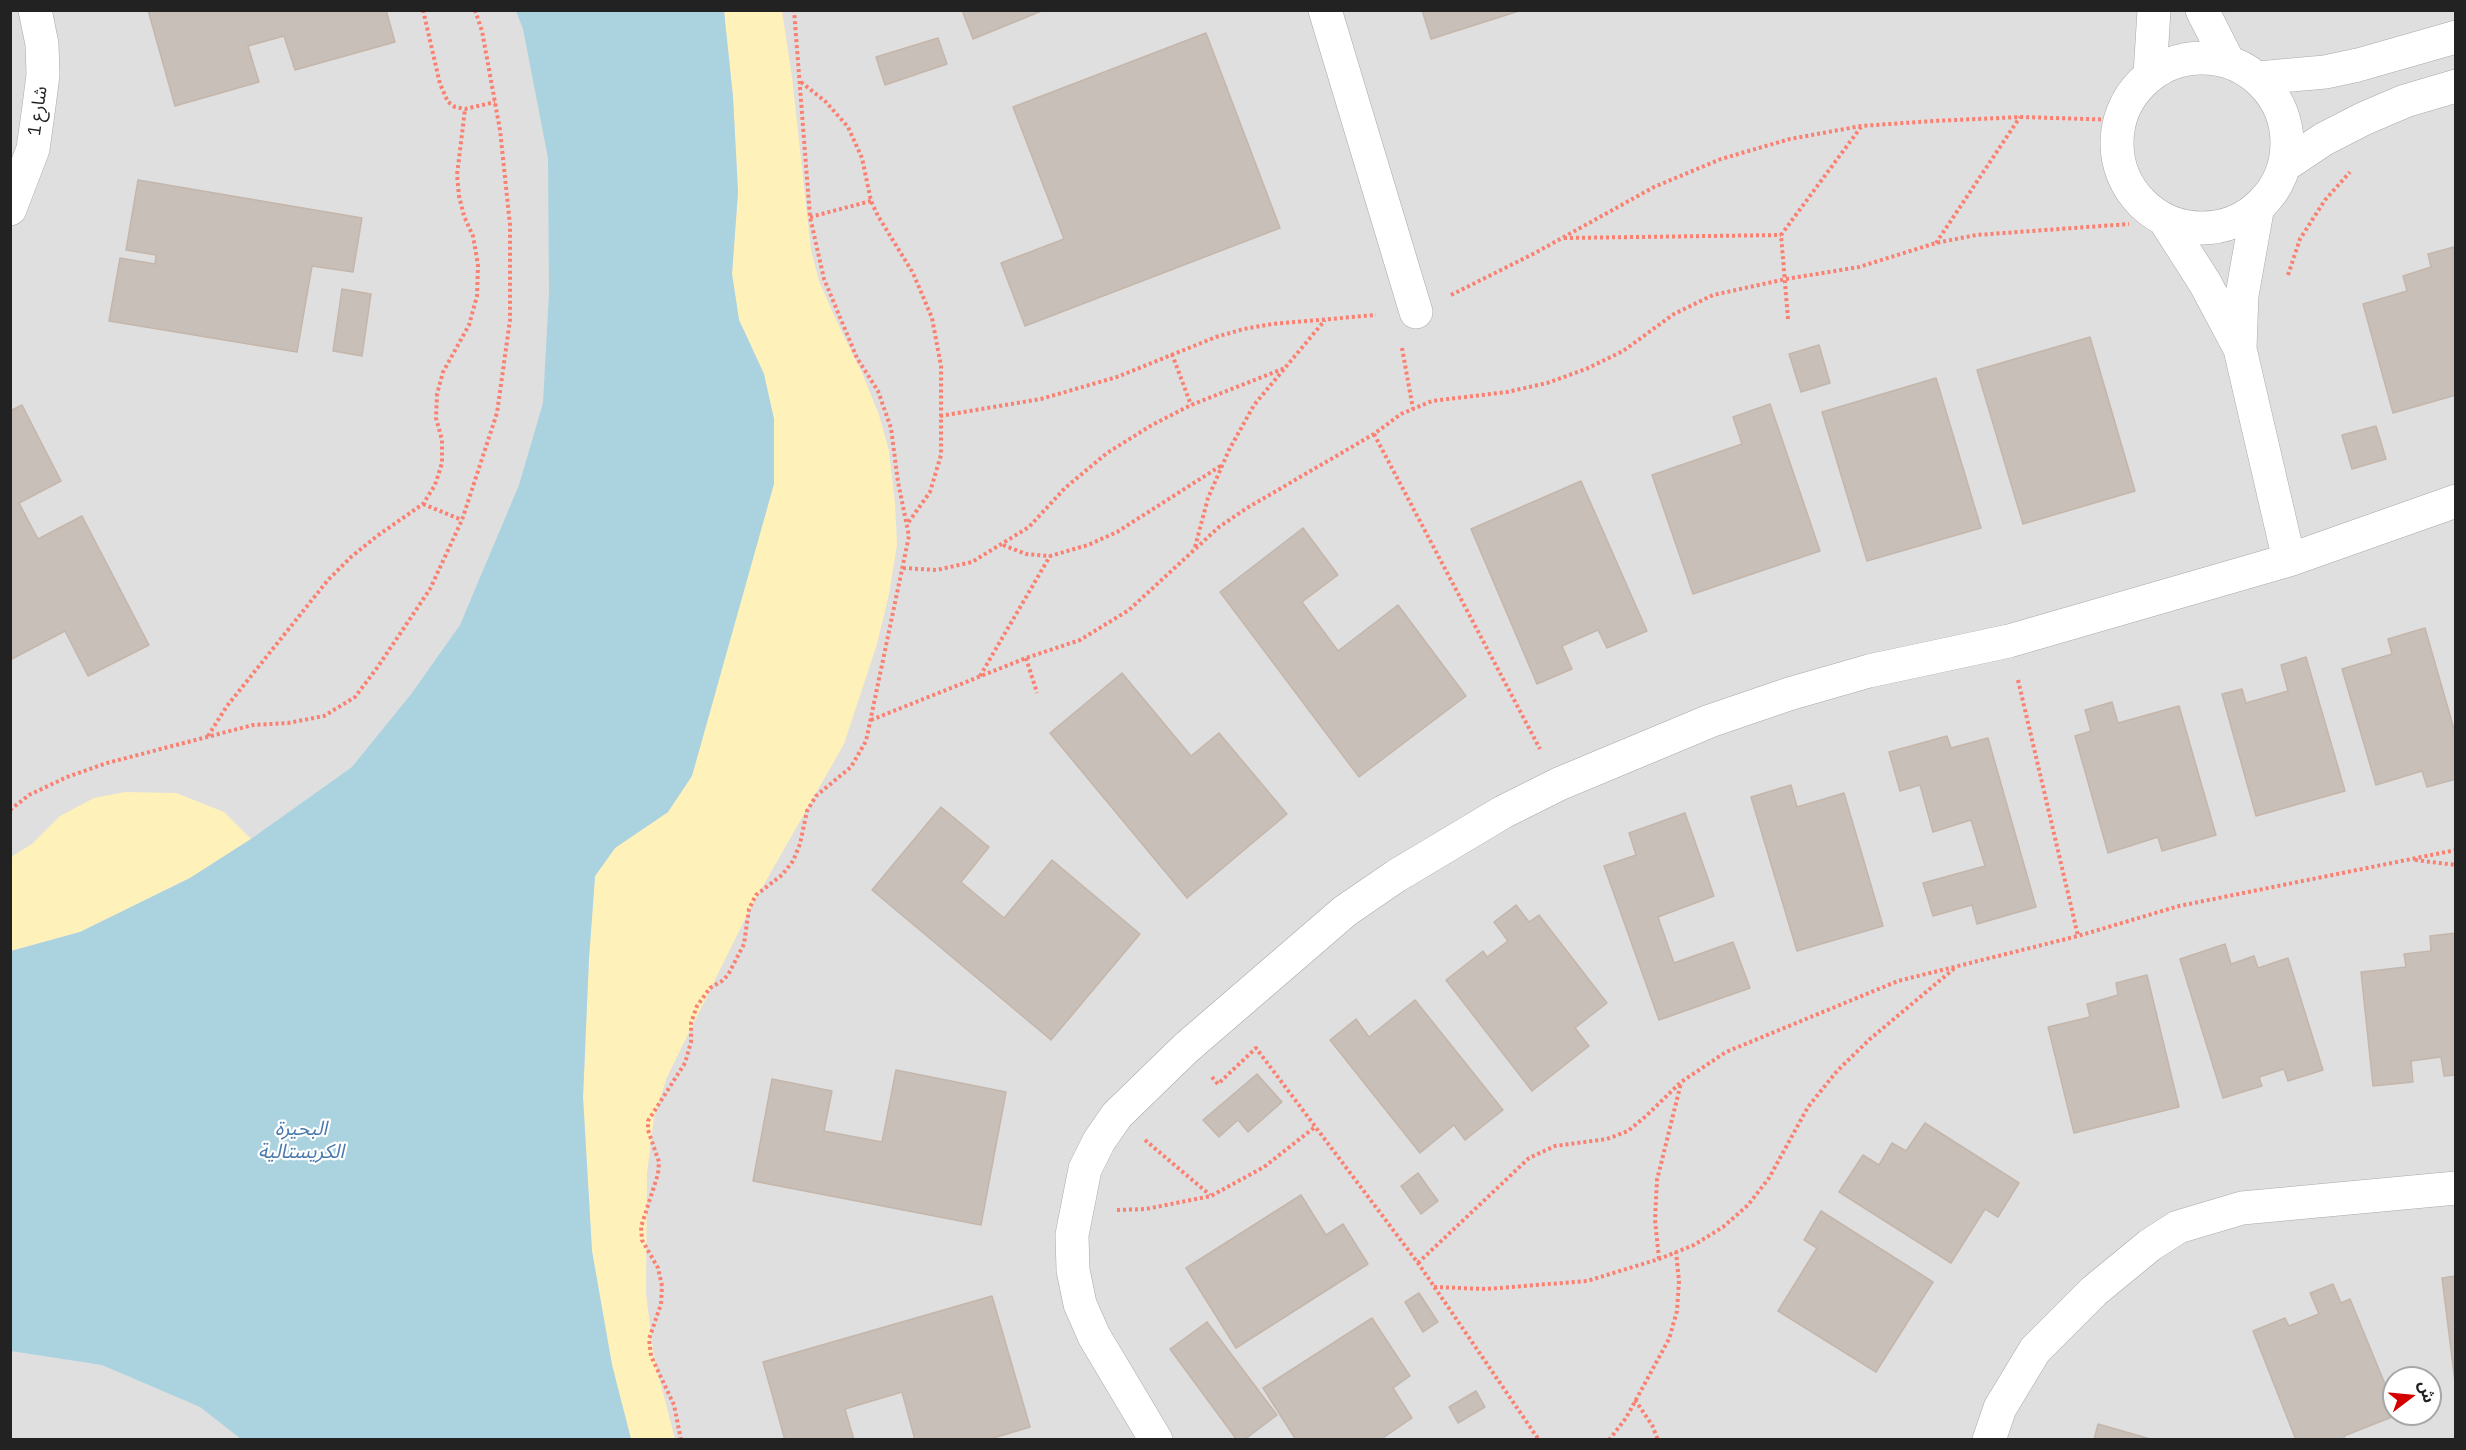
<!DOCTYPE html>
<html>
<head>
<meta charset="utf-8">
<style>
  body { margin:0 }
  #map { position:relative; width:2466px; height:1450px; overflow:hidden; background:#f2efe9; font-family:"IBM Plex Sans","Noto Sans Arabic",sans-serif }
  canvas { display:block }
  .frame { position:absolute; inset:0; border:12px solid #222; pointer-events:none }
  .north { position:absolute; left:2382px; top:1366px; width:60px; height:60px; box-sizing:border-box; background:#fff; border:2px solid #a7a7a7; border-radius:50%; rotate:74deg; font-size:16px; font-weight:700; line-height:24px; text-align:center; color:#222 }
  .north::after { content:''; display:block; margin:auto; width:21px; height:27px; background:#d40000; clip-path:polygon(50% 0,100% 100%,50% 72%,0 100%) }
</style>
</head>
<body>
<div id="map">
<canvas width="2466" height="1450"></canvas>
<div class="frame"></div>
<div class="north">ش</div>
</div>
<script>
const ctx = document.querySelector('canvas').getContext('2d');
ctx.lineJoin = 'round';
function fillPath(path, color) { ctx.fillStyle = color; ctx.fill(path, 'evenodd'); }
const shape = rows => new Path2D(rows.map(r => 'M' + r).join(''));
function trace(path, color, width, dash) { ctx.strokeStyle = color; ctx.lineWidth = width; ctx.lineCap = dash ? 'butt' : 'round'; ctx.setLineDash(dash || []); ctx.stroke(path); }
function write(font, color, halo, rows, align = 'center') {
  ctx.font = font + ' "IBM Plex Sans","Noto Sans Arabic",sans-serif'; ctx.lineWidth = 4.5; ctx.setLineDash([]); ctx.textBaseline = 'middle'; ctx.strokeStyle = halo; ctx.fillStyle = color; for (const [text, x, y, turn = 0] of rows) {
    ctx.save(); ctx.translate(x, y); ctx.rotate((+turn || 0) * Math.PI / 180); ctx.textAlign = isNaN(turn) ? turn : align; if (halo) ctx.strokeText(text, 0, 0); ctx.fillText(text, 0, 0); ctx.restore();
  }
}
fillPath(shape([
  [11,11,2455,11,2455,1439,11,1439],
  [2394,1378,2430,1378,2430,1414,2394,1414]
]), '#e0dfdf');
fillPath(shape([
  [724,11,782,11,792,77,811,250,819,281,837,322,863,375,879,415,889,451,895,503,897,545,889,594,877,644,844,744,751,907,667,1077,654,1117,647,1173,646,1294,654,1358,675,1439,631,1439,612,1365,592,1251,583,1097,589,958,595,876,615,848,668,812,764,374,739,320,732,274,738,192,733,97],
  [125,792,176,793,224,812,251,839,190,878,80,932,11,951,11,857,32,844,60,816,94,798]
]), '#fff1ba');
fillPath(shape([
  [516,11,724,11,733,97,738,192,732,274,739,320,764,374,774,419,774,484,692,776,668,812,615,848,595,876,589,958,583,1097,592,1251,612,1365,631,1439,241,1439,200,1407,102,1365,11,1351,11,951,80,932,190,878,251,839,352,767,412,693,460,625,519,485,543,403,549,293,548,158,523,29]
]), '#aad3df');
const building = shape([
  [148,10,386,10,395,42,295,70,284,36,248,46,259,82,175,106,148,10],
  [962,10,1044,10,973,39,962,10],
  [1422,10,1522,10,1431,39,1422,10],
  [1206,33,1280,228,1025,326,1001,263,1064,239,1013,107,1206,33],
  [938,38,947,64,885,85,876,57,938,38],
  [138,180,362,218,353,272,312,266,297,352,109,321,120,258,155,264,156,255,126,250,138,180],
  [2454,247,2456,395,2393,413,2363,304,2407,291,2403,276,2431,267,2428,254,2454,247],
  [342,289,371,294,362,356,333,351,342,289],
  [2090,337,2135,491,2023,524,1977,370,2090,337],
  [1819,345,1830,383,1801,392,1789,354,1819,345],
  [1936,378,1981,528,1867,561,1822,412,1936,378],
  [1770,404,1820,551,1693,594,1652,475,1742,444,1733,417,1770,404],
  [22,405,61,481,19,503,38,539,82,516,149,645,88,676,65,631,10,660,10,411,22,405],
  [2376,426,2386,459,2352,469,2342,435,2376,426],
  [1581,481,1647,631,1607,648,1598,630,1562,646,1572,669,1537,684,1471,529,1581,481],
  [1303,528,1338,575,1302,602,1338,651,1398,605,1466,696,1359,777,1220,592,1303,528],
  [2425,628,2456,736,2456,779,2427,787,2422,771,2376,785,2342,669,2392,654,2388,639,2425,628],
  [2306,657,2345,791,2256,816,2222,694,2242,689,2246,703,2288,691,2281,665,2306,657],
  [1122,673,1191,756,1219,733,1287,814,1187,898,1050,733,1122,673],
  [2112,702,2118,723,2179,706,2216,835,2162,851,2158,837,2108,853,2075,736,2091,731,2085,710,2112,702],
  [1947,736,1951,748,1988,738,2036,907,1977,924,1972,905,1933,916,1923,883,1985,866,1971,820,1933,832,1920,785,1900,791,1889,752,1947,736],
  [1791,785,1797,807,1844,793,1883,926,1797,951,1751,797,1791,785],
  [941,807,989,847,961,882,1004,918,1052,860,1140,934,1051,1040,872,890,941,807],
  [1685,813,1714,896,1658,917,1674,963,1733,942,1750,988,1659,1020,1604,866,1636,855,1629,833,1685,813],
  [1516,905,1529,922,1539,915,1607,1003,1575,1028,1589,1046,1532,1091,1446,980,1483,951,1487,957,1508,941,1494,922,1516,905],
  [2456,933,2456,1075,2444,1076,2441,1057,2411,1061,2413,1082,2373,1086,2361,972,2406,967,2404,954,2431,951,2430,936,2456,933],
  [2225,944,2231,964,2254,956,2258,968,2288,958,2323,1070,2288,1081,2284,1069,2259,1077,2262,1086,2223,1098,2180,959,2225,944],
  [2147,975,2179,1107,2074,1133,2048,1027,2090,1017,2087,1004,2118,995,2116,983,2147,975],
  [1415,1000,1503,1110,1465,1140,1454,1125,1420,1153,1330,1040,1356,1019,1369,1037,1415,1000],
  [896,1070,1006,1092,981,1225,753,1181,772,1079,832,1091,824,1131,882,1142,896,1070],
  [1257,1074,1282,1102,1248,1132,1238,1120,1219,1137,1203,1120,1257,1074],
  [1925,1123,2019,1183,1998,1217,1985,1209,1951,1263,1839,1192,1863,1155,1879,1165,1892,1143,1906,1151,1925,1123],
  [1418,1173,1438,1201,1421,1214,1401,1186,1418,1173],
  [1301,1195,1326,1235,1343,1224,1368,1264,1236,1348,1186,1268,1301,1195],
  [1821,1211,1933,1282,1876,1372,1778,1311,1817,1248,1804,1240,1821,1211],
  [2456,1276,2456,1390,2442,1278,2456,1276],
  [2333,1284,2341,1303,2350,1299,2394,1406,2394,1414,2397,1415,2344,1436,2345,1440,2296,1440,2253,1331,2285,1318,2289,1326,2319,1314,2310,1293,2333,1284],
  [1419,1293,1438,1322,1423,1332,1405,1302,1419,1293],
  [992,1296,1030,1427,987,1440,915,1440,902,1392,845,1409,854,1440,785,1440,763,1362,992,1296],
  [1372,1318,1410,1376,1393,1388,1412,1418,1380,1440,1296,1440,1263,1388,1372,1318],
  [1207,1322,1277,1415,1244,1440,1237,1440,1170,1349,1207,1322],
  [1476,1391,1485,1407,1458,1423,1449,1407,1476,1391],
  [2098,1424,2154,1440,2094,1440,2098,1424]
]);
fillPath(building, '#c7bfb8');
trace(building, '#c4b6ab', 1.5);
const minor = shape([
  [1325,10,1416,312],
  [2202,10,2228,61],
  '2117 143a85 85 0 1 1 170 0a85 85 0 1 1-170 0Z',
  [2150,75,2154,10],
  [2258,78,2325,72,2358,65,2456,37],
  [2285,165,2324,139,2363,119,2405,101,2456,86],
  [10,209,33,149,39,106,43,75,42,44,35,10],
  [2257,211,2242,295,2240,349,2289,560],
  [2166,222,2205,283,2239,347],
  [1156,1440,1094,1336,1080,1304,1073,1270,1072,1235,1085,1169,1099,1141,1117,1115,1186,1048,1345,911,1396,876,1503,812,1559,784,1710,721,1789,694,1869,671,2009,641,2289,560,2456,501],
  [1989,1440,2000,1408,2035,1350,2094,1291,2150,1245,2178,1227,2242,1208,2456,1188]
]);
trace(minor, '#a9a9a9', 34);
trace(shape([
  [423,10,440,84,448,102,455,107,465,109,495,102],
  [801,82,826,102,848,127,862,158,871,201,878,216,913,273,932,318,941,366,941,455,930,492,908,523],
  [810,217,871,201],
  [1564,238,1781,235],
  [1936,243,2020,117],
  [2288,275,2300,239,2325,200,2350,172],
  [1451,295,1535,253,1654,187,1721,159,1790,139,1861,126,1933,121,2021,117,2119,120],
  [1788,319,1781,235,1861,127],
  [1402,348,1413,409],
  [1172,354,1191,405],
  [940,416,1041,399,1117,377,1216,337,1244,329,1272,324,1376,315],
  [1374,434,1540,749],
  [423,504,462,520],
  [1003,545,1026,554,1050,556,1088,545,1117,532,1222,465],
  [1195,547,1208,498,1229,450,1254,405,1325,320],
  [903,568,937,570,972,562,1029,527,1065,488,1107,453,1152,425,1191,405,1285,368],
  [1026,658,1037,693],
  [980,676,1050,556],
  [2018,680,2078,936],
  [871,720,1026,658,1080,640,1129,610,1219,527,1247,508,1374,434,1401,414,1432,401,1507,392,1547,383,1586,369,1623,351,1674,314,1713,295,1786,279,1859,267,1936,243,1976,235,2129,224],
  [208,736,227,706,328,580,351,557,377,536,423,504,435,485,442,463,442,440,436,418,437,394,443,372,469,325,477,296,478,265,473,236,464,216,459,196,457,175,465,109],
  [10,810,29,795,67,777,107,763,253,725,288,723,324,716,355,697,377,668,430,589,462,520,497,413,510,320,510,225,500,130,482,31,475,10],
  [2415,860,2456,865],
  [1212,1077,1218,1084,1256,1048,1418,1263,1539,1440],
  [1145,1140,1210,1195],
  [1117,1210,1146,1209,1211,1196,1264,1167,1315,1127],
  [1659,1259,1655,1220,1657,1180,1681,1083],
  [1418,1263,1529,1158,1555,1146,1607,1139,1628,1131,1646,1116,1681,1082,1726,1052,1898,981,2078,936,2179,906,2456,850],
  [1434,1287,1486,1289,1587,1281,1659,1259,1694,1245,1723,1227,1748,1205,1769,1178,1808,1107,1837,1071,1870,1039,1956,967],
  [1635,1400,1652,1425,1658,1440],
  [681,1440,674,1405,651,1356,649,1339,661,1304,662,1286,658,1268,642,1240,641,1227,658,1174,659,1162,648,1130,648,1121,685,1063,691,1042,691,1023,697,1006,710,988,722,981,728,975,744,944,749,909,756,895,782,875,793,861,800,844,807,811,816,796,851,767,866,741,909,536,898,482,891,428,878,391,857,358,824,279,810,217,794,10],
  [1609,1440,1626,1418,1669,1339,1677,1311,1679,1281,1676,1252]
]), '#fa8072', 4, [3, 3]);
trace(minor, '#fff', 33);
write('18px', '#222', '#fff', [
  ["شارع 1",38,111,-82]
]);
write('italic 20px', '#4a7aab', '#fff', [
  ["البحيرة",301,1129],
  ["الكريستالية",301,1152]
]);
</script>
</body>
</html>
